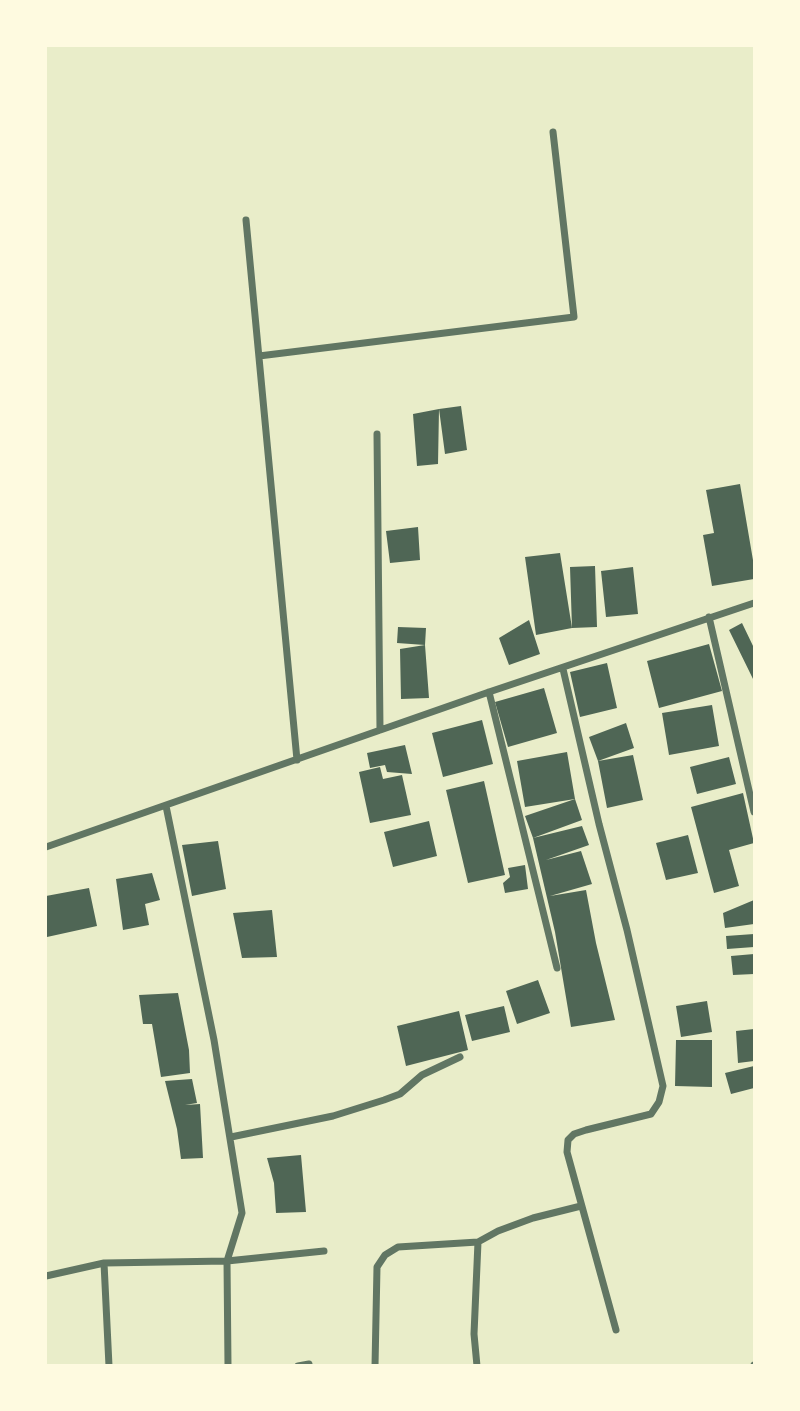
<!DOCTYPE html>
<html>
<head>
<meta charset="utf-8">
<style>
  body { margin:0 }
  #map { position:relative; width:800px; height:1411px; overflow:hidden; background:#e9edc9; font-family:"Work Sans",sans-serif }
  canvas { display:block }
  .frame { position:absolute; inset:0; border:47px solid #fefae0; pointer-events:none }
</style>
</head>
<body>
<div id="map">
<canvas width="800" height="1411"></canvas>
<div class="frame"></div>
</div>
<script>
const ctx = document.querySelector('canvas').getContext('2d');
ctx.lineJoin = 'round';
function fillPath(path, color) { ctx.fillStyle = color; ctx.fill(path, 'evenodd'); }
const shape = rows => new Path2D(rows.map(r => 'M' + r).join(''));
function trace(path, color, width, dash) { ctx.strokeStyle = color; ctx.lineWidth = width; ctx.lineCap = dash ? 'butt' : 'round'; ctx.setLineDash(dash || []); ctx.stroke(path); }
fillPath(shape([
  [461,406,467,450,445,454,439,409],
  [439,409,438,464,417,466,413,414],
  [740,484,754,566,754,579,712,586,703,535,714,533,706,490],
  [418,527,420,560,390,563,386,531],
  [560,553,572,628,536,635,525,557],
  [595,566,597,627,572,628,570,567],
  [633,567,638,614,606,617,601,571],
  [529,620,540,654,509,665,499,638],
  [742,623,754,648,754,681,729,630],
  [398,627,426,628,425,645,397,643],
  [709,644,722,691,659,708,647,661],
  [425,645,429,698,401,699,400,649],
  [607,663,617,708,580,717,570,672],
  [544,688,557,733,508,747,495,702],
  [712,705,719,746,669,755,662,713],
  [482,720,493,764,443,777,432,733],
  [626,723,634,748,598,761,589,737],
  [405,745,412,774,387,772,385,765,370,768,367,753],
  [567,752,575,799,525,807,517,761],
  [633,755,643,800,607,808,598,761],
  [729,757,736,784,697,794,690,767],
  [380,767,383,779,402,775,411,815,370,823,359,772],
  [484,781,505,875,468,883,446,790],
  [743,793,754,843,729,850,739,886,714,893,691,807],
  [575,799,582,820,533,838,525,816],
  [429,821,437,856,393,867,384,832],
  [582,826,589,845,546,860,581,851,592,884,550,896,586,890,596,943,615,1020,571,1027,555,932,533,838],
  [688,835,698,873,666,880,656,843],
  [218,841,226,889,192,896,182,845],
  [525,865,528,889,505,893,503,883,510,877,508,868],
  [152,873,160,900,145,904,149,925,123,930,116,879],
  [89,888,97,926,47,937,46,896],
  [754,900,754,924,725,928,723,913],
  [272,910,277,957,242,958,233,913],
  [754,934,754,947,727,949,726,936],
  [754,954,754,974,733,975,731,956],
  [538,980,550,1013,517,1024,506,991],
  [178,993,189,1050,190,1073,161,1077,152,1024,143,1024,139,995],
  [707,1001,712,1032,681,1037,676,1006],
  [504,1006,510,1032,472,1041,465,1015],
  [459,1011,468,1050,406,1066,397,1026],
  [754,1029,754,1061,738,1063,736,1031],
  [676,1040,712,1040,712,1087,675,1086],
  [754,1066,754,1088,731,1094,725,1073],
  [192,1079,197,1103,185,1105,200,1104,203,1158,181,1159,177,1129,165,1081],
  [301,1155,306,1212,276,1213,274,1183,267,1158]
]), '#4f6655');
trace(shape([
  [246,220,297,760],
  [259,356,574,317,553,132],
  [377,434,380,730],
  [709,617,754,812],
  [563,669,599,824,627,930,663,1086,659,1102,651,1114,586,1130,574,1134,568,1140,567,1152,616,1330],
  [489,692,557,968],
  [166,806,214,1040,242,1213,227,1261,228,1366],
  [46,847,489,692,754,603],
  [231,1137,333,1116,384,1100,400,1094,422,1075,460,1057],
  [104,1263,109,1366],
  [46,1276,104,1263,227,1261,324,1251],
  [298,1366,309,1364],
  [375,1366,377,1267,385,1255,398,1247,478,1242],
  [477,1366,474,1334,478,1242,498,1231,533,1218,581,1206],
  [754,1366,754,1365]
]), '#617663', 7);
</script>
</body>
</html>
